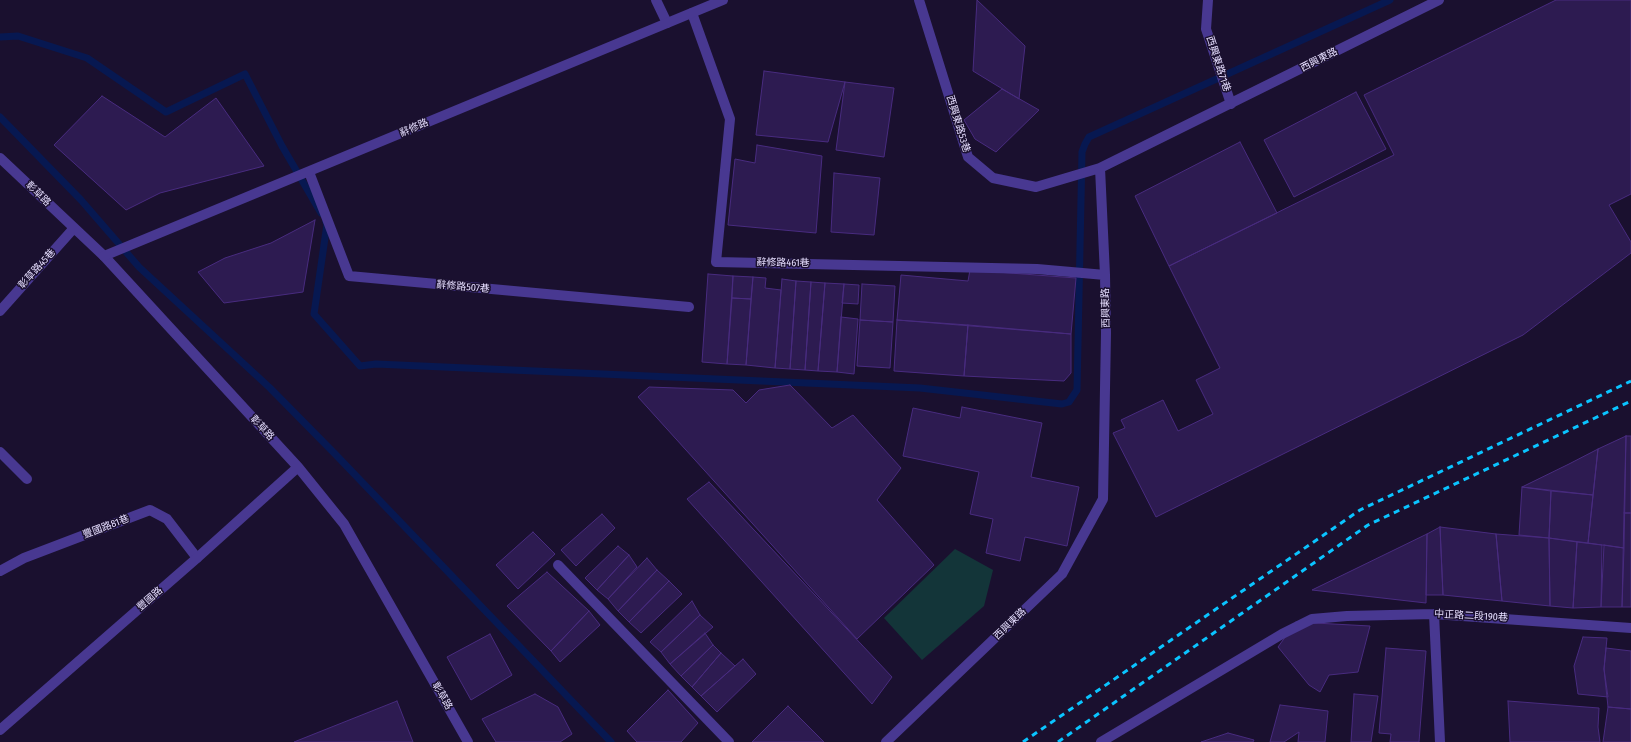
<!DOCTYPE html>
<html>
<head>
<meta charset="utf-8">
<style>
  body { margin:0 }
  canvas { display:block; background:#1a102f }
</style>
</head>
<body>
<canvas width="1631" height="742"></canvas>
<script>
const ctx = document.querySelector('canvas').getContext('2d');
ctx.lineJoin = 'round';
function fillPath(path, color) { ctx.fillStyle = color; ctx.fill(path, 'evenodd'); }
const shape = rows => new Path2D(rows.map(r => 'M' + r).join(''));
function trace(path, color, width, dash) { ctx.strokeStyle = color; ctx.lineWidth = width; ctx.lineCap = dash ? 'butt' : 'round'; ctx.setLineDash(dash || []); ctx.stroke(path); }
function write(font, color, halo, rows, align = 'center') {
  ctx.font = font + ' "Fira Sans Condensed","Noto Sans TC",sans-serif'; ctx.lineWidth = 3; ctx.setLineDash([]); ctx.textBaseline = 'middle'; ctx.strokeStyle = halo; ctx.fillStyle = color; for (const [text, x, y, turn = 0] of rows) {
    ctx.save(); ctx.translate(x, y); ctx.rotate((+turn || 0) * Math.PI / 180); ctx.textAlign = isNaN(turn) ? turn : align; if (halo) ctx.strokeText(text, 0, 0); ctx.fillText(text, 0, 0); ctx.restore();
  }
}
fillPath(shape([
  [955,549,993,570,984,606,922,660,884,618]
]), '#133539');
trace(shape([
  [0,37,18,36,87,58,166,112,245,74,282,146,321,213],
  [0,117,81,200,139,267,270,388,337,456,611,742],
  [326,222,327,224,314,314,360,366,376,364,920,388,1062,404,1069,402,1077,390,1082,152,1085,144,1089,137,1390,0]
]), '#071851', 7);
const building = shape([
  [977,0,1025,46,1019,99,973,71,977,0],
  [1556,0,1631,0,1631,194,1609,205,1631,242,1631,253,1523,335,1156,517,1113,433,1125,428,1121,420,1163,400,1178,431,1213,414,1196,380,1220,368,1169,266,1394,155,1364,95,1556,0],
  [764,71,845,82,828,142,756,135,764,71],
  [845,82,894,88,884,157,836,150,845,82],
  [1002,89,1039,110,996,152,975,139,964,120,1002,89],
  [1356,92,1386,149,1294,197,1264,140,1356,92],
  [102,96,165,137,216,98,264,166,160,193,126,210,54,145,102,96],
  [1240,142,1277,213,1169,266,1135,196,1240,142],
  [757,145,822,156,816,233,728,225,735,159,755,163,757,145],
  [834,173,880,178,874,235,831,232,834,173],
  [315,220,303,292,224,303,198,272,225,258,271,243,315,220],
  [970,270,1076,278,1071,334,897,320,901,275,968,281,970,270],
  [708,274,733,276,727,364,702,362,708,274],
  [733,276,753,277,751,299,732,298,733,276],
  [753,277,766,278,765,288,781,290,775,368,746,365,753,277],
  [782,279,796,281,790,369,775,368,782,279],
  [796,281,811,282,805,370,790,369,796,281],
  [811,282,825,283,818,371,805,370,811,282],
  [825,283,844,284,837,372,818,371,825,283],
  [844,284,859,285,858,304,842,303,844,284],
  [862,284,895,286,893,322,860,320,862,284],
  [732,298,751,299,746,365,727,364,732,298],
  [841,317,858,319,854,374,837,372,841,317],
  [860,320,893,322,890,368,857,366,860,320],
  [897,320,968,325,964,376,894,371,897,320],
  [968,325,1071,334,1071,373,1064,381,964,376,968,325],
  [790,385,832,428,853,415,901,468,877,500,934,565,857,639,638,397,649,387,733,390,746,403,759,390,790,385],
  [962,407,1042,423,1031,477,1079,487,1067,546,1025,537,1020,561,986,553,993,519,970,514,979,472,903,456,913,408,960,418,962,407],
  [1626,436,1631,436,1631,513,1624,513,1626,436],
  [1626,436,1624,548,1588,543,1598,449,1626,436],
  [1598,449,1593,495,1522,487,1569,464,1598,449],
  [709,482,892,677,872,704,687,499,709,482],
  [1522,487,1551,491,1549,538,1519,535,1522,487],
  [1551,491,1593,495,1588,543,1549,538,1551,491],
  [1624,513,1631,513,1631,607,1622,607,1624,513],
  [602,514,615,528,576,566,561,550,602,514],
  [1440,527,1443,595,1426,595,1427,534,1440,527],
  [1440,527,1496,534,1502,601,1443,595,1440,527],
  [533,532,555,554,518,589,496,565,533,532],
  [1427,534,1426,603,1312,590,1427,534],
  [1496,534,1549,538,1550,606,1502,601,1496,534],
  [1549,538,1577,542,1573,608,1550,606,1549,538],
  [1577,542,1602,545,1601,607,1573,608,1577,542],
  [1604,545,1624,548,1622,607,1601,607,1604,545],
  [618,546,629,555,597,590,585,578,618,546],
  [629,555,637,567,608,599,597,590,629,555],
  [647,558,657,570,618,611,608,599,647,558],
  [657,570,669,581,629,622,618,611,657,570],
  [547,572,589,611,551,651,507,606,547,572],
  [669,581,682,594,641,633,629,622,669,581],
  [692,601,700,615,661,652,650,642,692,601],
  [589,611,600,625,560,662,551,651,589,611],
  [700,615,713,627,670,664,661,652,700,615],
  [1296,622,1370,626,1358,672,1329,675,1320,692,1309,685,1278,647,1296,622],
  [705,633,713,645,681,676,670,664,705,633],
  [490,634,512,675,471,700,447,657,490,634],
  [1583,637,1607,638,1604,669,1608,697,1578,694,1574,666,1583,637],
  [713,645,721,653,692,687,681,676,713,645],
  [1386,648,1426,651,1419,742,1390,742,1391,734,1379,733,1386,648],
  [1606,648,1631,651,1631,709,1608,707,1604,669,1606,648],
  [721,653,735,666,701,696,692,687,721,653],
  [743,659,756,674,717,712,701,696,743,659],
  [668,690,698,723,681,742,637,742,627,731,668,690],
  [535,694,558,707,572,734,560,742,496,742,482,719,535,694],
  [1354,694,1378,696,1371,742,1351,742,1354,694],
  [397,701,413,742,294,742,397,701],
  [1508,701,1599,708,1598,727,1600,742,1510,742,1508,701],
  [1280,705,1328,711,1325,742,1298,742,1299,732,1284,742,1270,742,1280,705],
  [788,706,824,742,752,742,788,706],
  [1608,707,1631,709,1631,742,1603,742,1608,707],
  [1228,733,1254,740,1253,742,1201,742,1228,733]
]);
fillPath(building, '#2d1b51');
trace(building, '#482b7f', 1);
trace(shape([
  [1208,0,1206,29,1231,104],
  [0,571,24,558,150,510,167,519,197,558]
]), '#483891', 10);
trace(shape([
  [656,0,667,23],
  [919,0,968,157,993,178,1036,187,1100,168],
  [692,13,730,119,716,262,1037,269,1105,275],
  [0,158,104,256,298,467,344,524,468,742],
  [309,172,349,276,689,307],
  [0,311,74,228],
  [0,452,27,479],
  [558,565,729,742],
  [1434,614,1440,742],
  [0,730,197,558,298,467],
  [886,742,1062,574,1103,499,1106,333,1105,275,1100,168,1439,0],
  [1101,742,1282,634,1312,619,1347,616,1434,614,1631,628]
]), '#483891', 10);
trace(shape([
  [104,256,723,0]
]), '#483891', 10);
trace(shape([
  [1023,742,1360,510,1631,381],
  [1058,742,1368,525,1631,401]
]), '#0ac4ff', 3, [6, 5]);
write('10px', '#e6deff', '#1a102f', [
  ["西興東路",1319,60,-27],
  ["西興東路71巷",1218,64,72],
  ["西興東路53巷",958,124,73],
  ["辭修路",414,128,-23],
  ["彰草路",38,194,44],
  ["辭修路461巷",783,263,1],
  ["彰草路45巷",37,269,-48],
  ["辭修路507巷",463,287,5],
  ["西興東路",1106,308,-91],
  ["彰草路",262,428,47],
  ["豐國路81巷",106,527,-21],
  ["豐國路",150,599,-41],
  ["中正路二段190巷",1471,616,3],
  ["西興東路",1010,624,-44],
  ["彰草路",442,696,60]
]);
</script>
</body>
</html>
